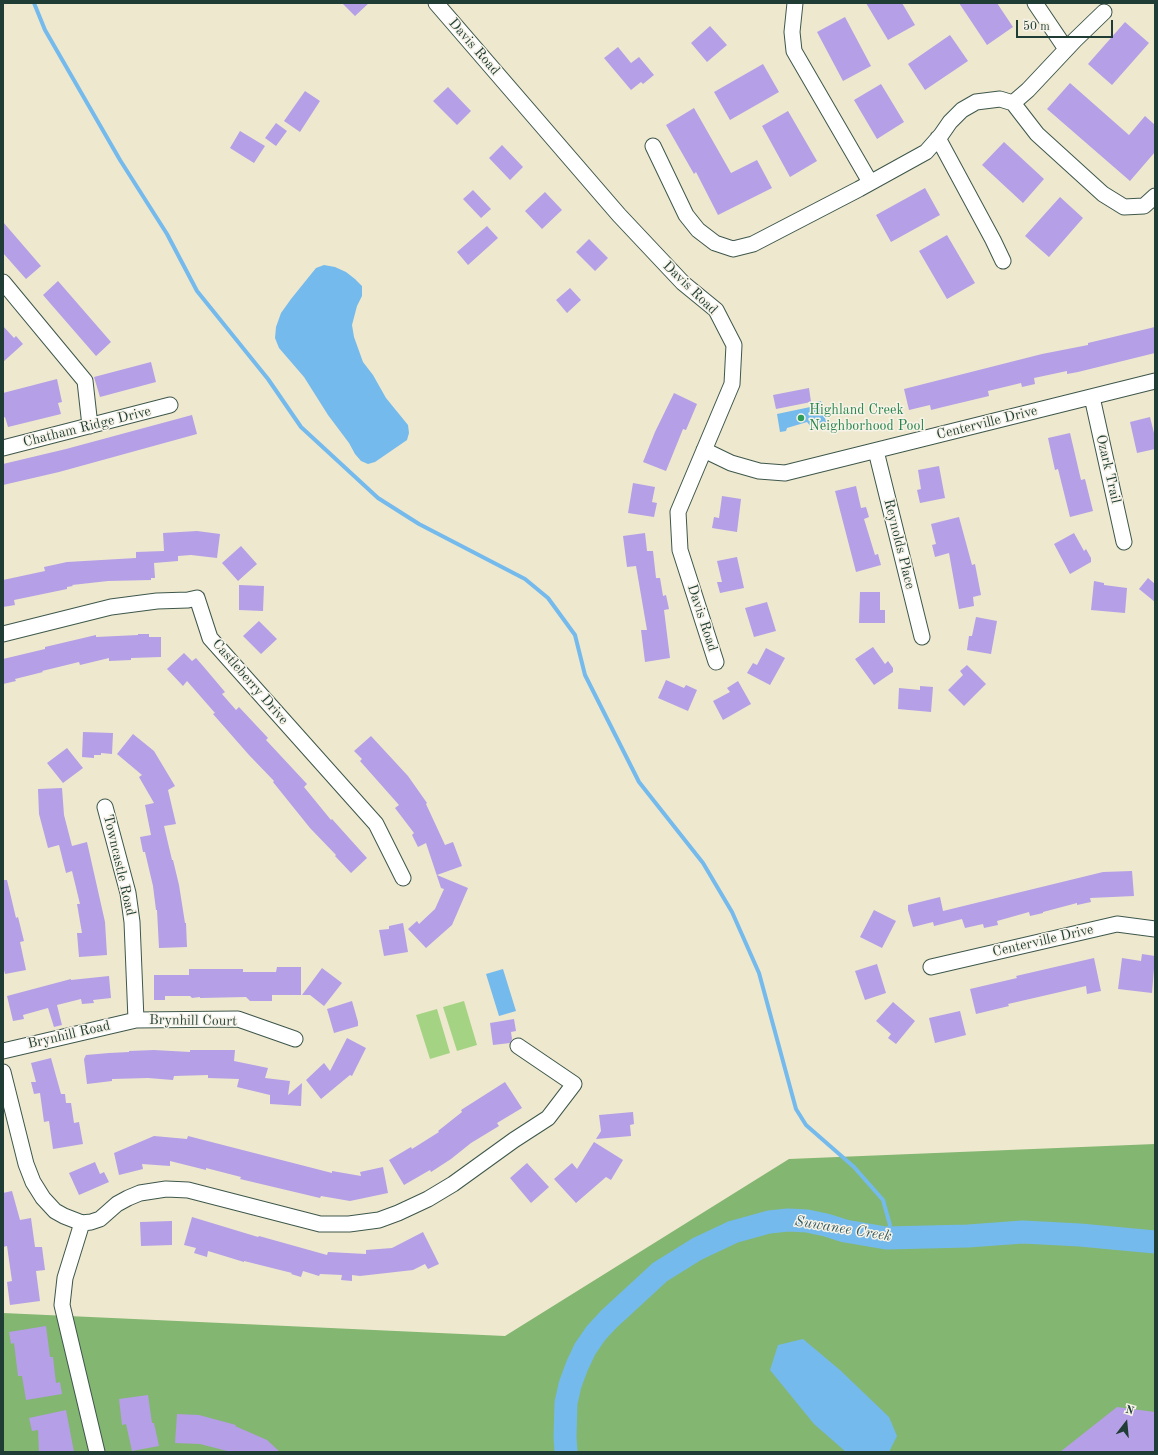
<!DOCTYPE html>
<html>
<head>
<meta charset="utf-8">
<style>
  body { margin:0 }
  #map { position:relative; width:1158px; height:1455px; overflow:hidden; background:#eee8cf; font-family:"Old Standard TT",serif }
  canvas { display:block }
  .frame { position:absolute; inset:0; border:4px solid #1f3d34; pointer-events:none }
  .north { position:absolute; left:1106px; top:1403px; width:40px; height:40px; -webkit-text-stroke:3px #f7f3e8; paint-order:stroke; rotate:16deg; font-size:11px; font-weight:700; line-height:16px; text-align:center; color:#1f3d34 }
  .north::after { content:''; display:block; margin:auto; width:14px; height:18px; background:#1f3d34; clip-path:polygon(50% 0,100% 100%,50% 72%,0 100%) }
  .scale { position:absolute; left:1016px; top:20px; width:97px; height:18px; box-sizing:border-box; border:2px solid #1f3d34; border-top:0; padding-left:5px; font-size:12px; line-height:14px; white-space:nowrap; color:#1f3d34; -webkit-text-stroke:3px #f7f3e8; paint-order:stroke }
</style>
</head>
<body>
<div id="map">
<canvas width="1158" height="1455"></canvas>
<div class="frame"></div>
<div class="north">N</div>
<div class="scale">50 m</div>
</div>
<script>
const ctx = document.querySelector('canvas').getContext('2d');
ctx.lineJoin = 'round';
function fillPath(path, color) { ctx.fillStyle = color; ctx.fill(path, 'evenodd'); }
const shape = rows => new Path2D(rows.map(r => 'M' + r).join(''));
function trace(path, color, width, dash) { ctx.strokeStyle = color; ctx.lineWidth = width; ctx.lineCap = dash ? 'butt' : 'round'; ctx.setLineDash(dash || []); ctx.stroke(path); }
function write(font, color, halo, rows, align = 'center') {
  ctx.font = font + ' "Old Standard TT",serif'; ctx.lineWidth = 3; ctx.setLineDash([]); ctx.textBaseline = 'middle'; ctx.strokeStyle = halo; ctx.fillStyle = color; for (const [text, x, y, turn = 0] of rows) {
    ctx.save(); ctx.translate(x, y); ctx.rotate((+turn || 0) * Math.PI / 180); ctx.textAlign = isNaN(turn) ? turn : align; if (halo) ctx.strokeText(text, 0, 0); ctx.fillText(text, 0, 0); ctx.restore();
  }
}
fillPath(shape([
  [464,1001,477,1045,457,1051,443,1007],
  [437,1009,450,1053,430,1059,416,1015]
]), '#a4d483');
fillPath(shape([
  [1155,1144,1155,1452,3,1452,3,1313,505,1336,789,1159]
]), '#83b671');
fillPath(shape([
  [324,265,335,267,346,272,355,279,362,286,362,296,357,306,352,325,354,337,363,362,373,375,386,398,408,425,409,433,407,440,375,462,368,464,361,461,355,454,349,443,328,415,304,377,279,348,275,338,276,327,281,313,291,299,316,268],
  [821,401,826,422,820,428,812,428,807,422,787,428,786,431,780,432,777,414,815,406,816,402],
  [503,969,516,1011,499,1016,486,974],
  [803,1339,840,1370,889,1417,897,1436,889,1452,846,1452,814,1424,770,1370,778,1345]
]), '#75baec');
trace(shape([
  [34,3,45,30,120,160,167,234,197,291,268,379,301,427,378,498,419,524,525,579,548,598,575,635,585,675,639,782,703,863,732,912,759,973,796,1109,806,1125,854,1167,883,1200,890,1225,886,1238]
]), '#75baec', 4);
trace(shape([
  [566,1452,565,1437,566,1403,570,1385,577,1366,585,1349,596,1333,609,1319,660,1272,697,1249,733,1232,769,1222,788,1220,807,1221,826,1225,845,1231,886,1238,968,1236,1023,1232,1080,1235,1155,1242]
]), '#75baec', 23);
fillPath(shape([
  [342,3,369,3,355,16],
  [866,3,902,3,915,25,888,40],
  [959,3,997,3,1013,27,987,45],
  [845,17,871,66,843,81,817,32],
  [1125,22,1149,43,1112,85,1088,64],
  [710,26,727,45,707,62,691,43],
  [950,35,968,61,925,90,908,64],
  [618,47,631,63,639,57,654,75,643,84,641,82,631,90,604,58],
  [763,64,779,92,730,120,714,92],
  [1070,83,1129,135,1145,116,1155,125,1155,152,1130,181,1047,109],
  [881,84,904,122,877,139,854,100],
  [448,87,471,111,457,125,433,101],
  [305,91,320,101,300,132,284,121],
  [694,108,731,173,757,160,772,188,718,215,696,172,694,174,666,125],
  [788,111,817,161,790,177,762,126],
  [276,123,287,131,276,146,265,138],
  [240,131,265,146,254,163,230,148],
  [1004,142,1044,179,1023,203,982,165],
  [502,145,523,167,510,180,489,158],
  [925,188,940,215,891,242,876,215],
  [473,190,491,209,481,218,463,199],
  [545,192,562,210,542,229,525,211],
  [1060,197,1083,218,1049,257,1025,236],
  [3,222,41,266,26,279,3,253],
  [487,226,498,238,468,265,457,252],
  [947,235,975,283,947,299,919,251],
  [589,239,608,258,595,271,576,252],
  [58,281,111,342,96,356,43,295],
  [570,288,581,300,567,313,556,300],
  [3,326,14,338,16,336,23,344,3,362],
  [1155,327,1155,353,1078,372,1067,374,1067,371,1034,378,1035,384,1022,387,1021,383,988,391,989,396,943,407,931,410,930,405,909,410,904,389,1042,354,1088,345,1088,343],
  [151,362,156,382,100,397,94,377],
  [57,379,62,402,58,403,61,414,8,427,5,417,3,418,3,393],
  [809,388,811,402,776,409,773,395],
  [674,393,697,404,686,430,683,429,666,471,643,462,655,432],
  [192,415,197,434,59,472,3,485,3,464,66,449],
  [1150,417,1155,437,1155,449,1137,453,1130,422],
  [1070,433,1081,480,1085,479,1093,511,1070,517,1058,469,1055,470,1048,438],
  [939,466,945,498,920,503,917,490,921,489,918,470],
  [633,483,655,487,652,502,657,503,654,517,628,513],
  [856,486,861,508,866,507,869,517,864,519,875,555,878,554,881,565,856,572,835,491],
  [722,496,741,499,737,532,712,528,714,517,719,518],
  [959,517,972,565,975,564,981,595,973,597,974,606,959,609,949,553,935,557,932,545,936,544,931,524],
  [197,531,220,534,217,558,191,555,178,556,178,561,154,563,155,578,151,578,151,580,108,581,72,585,73,586,67,587,67,589,14,600,15,605,3,607,3,580,45,571,44,567,67,562,136,558,136,552,164,551,163,533],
  [645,533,647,551,653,551,656,578,660,578,663,596,666,595,669,609,664,610,670,658,645,662,641,630,647,630,636,566,627,567,623,536],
  [1074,533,1084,551,1086,549,1091,558,1091,562,1070,574,1054,544],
  [241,546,257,564,238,581,222,563],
  [737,557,744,588,720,593,717,582,722,582,717,561],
  [1148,578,1155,584,1155,602,1139,589],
  [1094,581,1104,583,1104,585,1127,588,1125,613,1091,610],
  [239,585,264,586,263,611,239,610],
  [860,592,880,592,880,610,885,610,885,623,859,623],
  [767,602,776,631,754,637,745,608],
  [976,617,997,621,991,654,967,650,969,636,972,636],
  [259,621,277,639,261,654,243,636],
  [138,634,149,634,149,637,161,637,161,657,131,658,131,660,109,661,109,658,80,665,79,662,42,671,43,672,15,679,16,681,3,684,3,659,45,649,45,647,96,635,96,637,138,635],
  [873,647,885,664,888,661,893,668,893,672,874,685,855,659],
  [766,648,785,658,770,685,747,673,753,663,757,665],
  [184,653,192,661,196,658,203,666,225,692,222,694,236,710,239,707,268,738,266,740,307,784,304,787,331,820,332,819,367,858,351,873,335,856,336,855,310,828,273,782,274,781,249,755,213,714,215,713,187,681,183,686,167,669],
  [967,665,986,684,964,706,948,690,963,675,960,671],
  [666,680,684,688,686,685,697,690,688,711,658,698],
  [738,681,751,704,723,720,713,701,730,692,727,688],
  [920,686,933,687,931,712,898,709,899,688,920,690],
  [83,732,113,733,112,754,101,753,101,755,94,755,94,758,82,757],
  [133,734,154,751,175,786,168,790,176,824,164,826,172,860,173,860,179,885,185,923,186,923,187,947,159,948,157,910,156,910,153,886,145,852,143,852,140,837,151,835,145,805,154,803,139,777,142,775,117,754],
  [371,736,408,776,427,803,426,804,445,845,453,842,462,866,437,875,468,888,452,925,426,948,408,929,417,921,419,924,435,909,444,889,441,888,426,843,418,847,412,835,414,833,395,808,399,805,360,761,362,759,354,751],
  [67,748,83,768,63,783,47,763],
  [62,788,64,815,72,846,87,842,105,922,107,955,79,957,77,933,82,933,77,904,80,904,72,871,66,873,59,845,48,848,39,814,38,789],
  [1132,871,1134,896,1090,898,1091,902,1077,905,1077,903,1043,912,1043,913,1030,916,1029,912,997,921,998,925,984,928,983,924,965,928,962,919,934,926,933,922,913,927,908,910,908,905,940,897,943,911,1103,872],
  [3,880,7,880,16,918,18,917,24,941,20,942,26,970,5,974,3,966],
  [874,910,896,921,882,948,860,937],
  [403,923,408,952,384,956,379,930,389,929,389,926],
  [1142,954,1155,956,1152,993,1118,989,1122,958,1141,961],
  [1094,958,1101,991,1087,994,1086,986,1008,1004,1009,1006,976,1014,970,989,1017,978,1016,976],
  [877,964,886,993,865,1000,855,971],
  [277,967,301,967,301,995,272,995,272,1001,250,1001,246,997,200,998,200,997,192,998,190,996,165,996,165,1000,154,1000,154,975,189,975,189,969,243,969,243,972,276,972],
  [322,968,342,983,324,1006,310,995,302,995],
  [109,976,111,998,93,1000,94,1003,82,1004,81,999,57,1005,62,1025,54,1027,48,1008,23,1015,24,1019,13,1021,7,996,71,979,71,980],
  [352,1001,358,1022,358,1026,334,1033,327,1009],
  [893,1002,915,1021,896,1044,888,1038,891,1034,876,1021],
  [960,1011,966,1035,935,1043,929,1018],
  [514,1019,516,1031,511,1032,512,1039,510,1043,493,1045,490,1023],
  [347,1038,366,1048,352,1076,350,1075,321,1099,306,1080,324,1063,330,1071],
  [154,1050,190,1052,190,1050,235,1050,234,1061,268,1068,265,1078,290,1081,288,1095,302,1083,301,1106,270,1104,270,1095,237,1087,239,1079,208,1078,208,1075,174,1076,173,1080,148,1078,112,1079,112,1081,87,1084,84,1059,86,1055,109,1053,129,1052,129,1051],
  [51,1058,61,1094,65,1094,66,1103,71,1103,74,1123,79,1122,83,1144,53,1149,49,1121,44,1122,40,1093,34,1094,31,1082,36,1082,31,1063],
  [505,1082,522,1108,497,1123,499,1126,471,1143,451,1159,431,1172,430,1170,404,1185,389,1160,411,1147,412,1149,439,1132,438,1131,462,1112,461,1110],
  [633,1112,634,1124,630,1125,631,1136,596,1139,601,1131,599,1115],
  [154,1136,187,1139,188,1136,332,1173,332,1171,361,1176,360,1172,383,1167,388,1193,350,1201,321,1196,320,1198,240,1179,241,1177,206,1168,206,1170,170,1161,170,1166,142,1164,143,1169,119,1175,114,1153],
  [594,1142,623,1160,611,1180,606,1177,576,1203,554,1179,572,1163,577,1169],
  [95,1162,100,1174,104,1172,109,1182,79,1195,69,1173],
  [527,1163,549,1187,531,1203,510,1178],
  [12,1191,20,1220,31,1218,35,1247,42,1247,45,1270,36,1271,40,1301,10,1305,7,1282,12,1281,7,1246,3,1247,3,1193],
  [192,1217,258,1237,259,1236,327,1255,328,1252,366,1254,366,1250,392,1248,423,1232,439,1264,428,1269,425,1264,413,1270,360,1276,352,1275,352,1281,341,1280,342,1275,320,1274,319,1276,303,1271,301,1277,291,1274,292,1273,244,1261,244,1262,208,1251,207,1257,194,1253,196,1248,184,1245],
  [172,1221,172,1245,141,1246,140,1222],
  [46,1326,50,1357,53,1357,56,1383,60,1382,62,1394,26,1400,22,1376,18,1376,14,1343,11,1344,9,1332],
  [148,1395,152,1423,154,1423,159,1446,132,1451,126,1424,122,1425,119,1399],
  [1117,1407,1155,1412,1155,1452,1060,1452],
  [66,1410,74,1452,39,1452,38,1430,32,1431,29,1418],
  [177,1414,199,1415,236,1425,235,1426,267,1440,280,1452,231,1452,200,1444,175,1443]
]), '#b59fe6');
const minor = shape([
  [436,3,619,215,683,283,716,310,734,345,732,384,678,512,680,550,716,662],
  [795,3,792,32,794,51,870,182],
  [1035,3,1066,49],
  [1013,103,1028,90,1075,40,1104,12],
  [938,138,993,240,1003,261],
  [653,146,686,215,698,230,715,243,733,249,753,244,859,189,926,152,941,135,950,122,962,110,976,102,1000,99,1013,103,1037,134,1103,194,1124,207,1144,206,1155,196],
  [3,282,85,381,90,426],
  [1092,397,1124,542],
  [3,448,170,405],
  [704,450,731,463,759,471,785,473,1155,381],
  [876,451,922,637],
  [3,634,111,607,157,601,188,600,197,598,210,638,376,824,403,878],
  [105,807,128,893,132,922,136,1020],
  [931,967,1117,924,1155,929],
  [3,1051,136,1020,238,1019,295,1039],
  [3,1072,26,1164,33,1182,43,1198,55,1211,64,1216,82,1223,91,1222,100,1219,117,1204,128,1198,140,1193,166,1189,188,1190,320,1224,349,1224,379,1220,398,1213,428,1199,453,1184,514,1140,548,1118,574,1084,518,1046],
  [82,1223,65,1278,62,1305,97,1452]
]);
trace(minor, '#3e574b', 17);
trace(minor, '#fff', 15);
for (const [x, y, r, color] of [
  [801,418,4,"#2e9e5b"]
]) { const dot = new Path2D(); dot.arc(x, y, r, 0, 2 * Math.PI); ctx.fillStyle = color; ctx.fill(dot); trace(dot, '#f7f3e8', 1.5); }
write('14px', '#1f3d34', '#f7f3e8', [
  ["Davis Road",474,47,49],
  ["Davis Road",690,288,44],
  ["Centerville Drive",987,423,-14],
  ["Chatham Ridge Drive",87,427,-14],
  ["Ozark Trail",1108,469,77],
  ["Reynolds Place",899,544,76],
  ["Davis Road",702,618,72],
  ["Castleberry Drive",250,682,49],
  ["Towncastle Road",119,865,77],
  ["Centerville Drive",1043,941,-13],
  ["Brynhill Court",193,1021,1],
  ["Brynhill Road",69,1035,-13]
]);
write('14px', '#27864d', '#f7f3e8', [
  ["Highland Creek",809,410],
  ["Neighborhood Pool",809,426]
], 'left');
write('italic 15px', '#345c62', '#f7f3e8', [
  ["Suwanee Creek",843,1229,9]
]);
</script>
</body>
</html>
